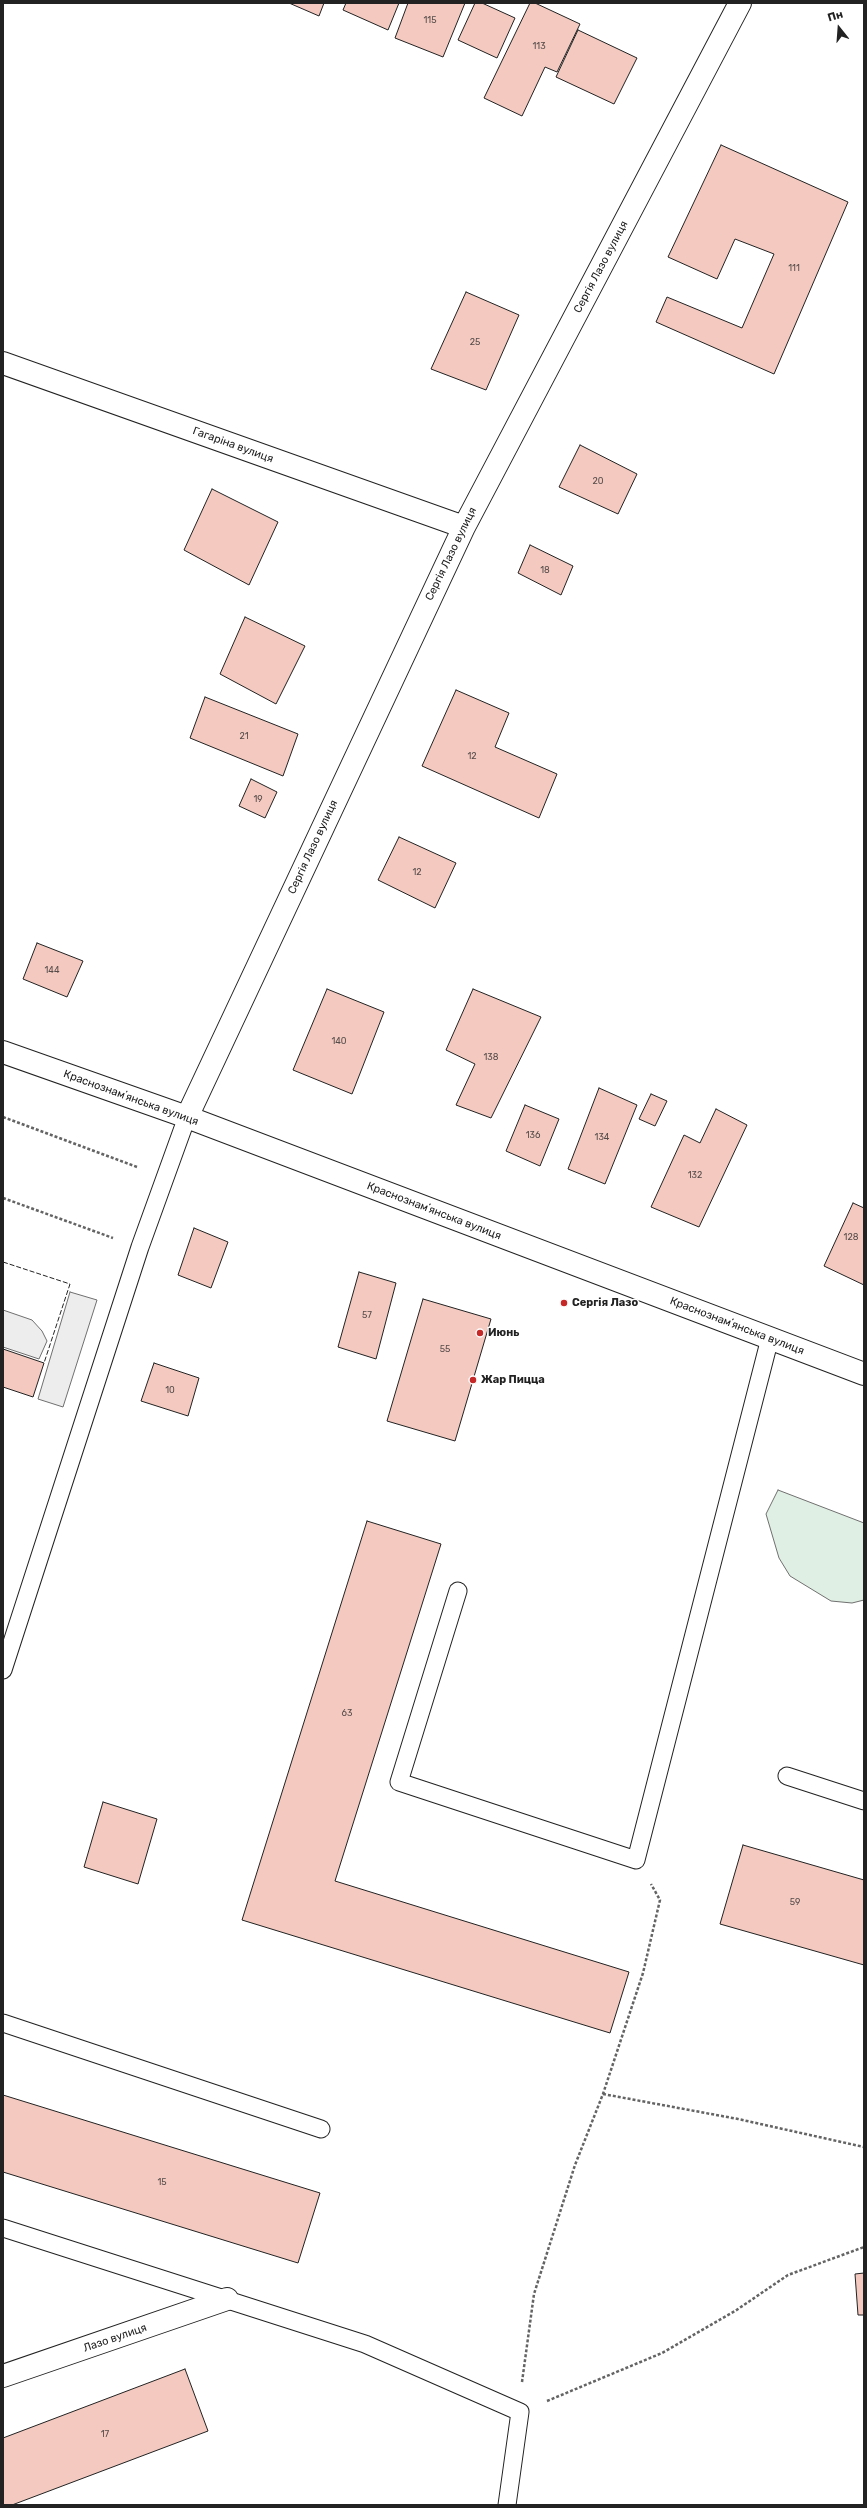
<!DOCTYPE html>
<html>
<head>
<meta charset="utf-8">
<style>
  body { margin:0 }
  #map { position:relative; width:867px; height:2508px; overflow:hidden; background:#fff; font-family:Rubik,sans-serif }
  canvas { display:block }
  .frame { position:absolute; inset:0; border:4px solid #222; pointer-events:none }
  .north { position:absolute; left:819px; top:8px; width:40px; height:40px; -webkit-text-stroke:3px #fff; paint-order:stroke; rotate:343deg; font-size:11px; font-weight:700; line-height:16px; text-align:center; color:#222 }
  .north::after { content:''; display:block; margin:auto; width:14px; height:18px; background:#222; clip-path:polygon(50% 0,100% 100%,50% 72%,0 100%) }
</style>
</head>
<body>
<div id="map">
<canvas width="867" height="2508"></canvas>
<div class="frame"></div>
<div class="north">Пн</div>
</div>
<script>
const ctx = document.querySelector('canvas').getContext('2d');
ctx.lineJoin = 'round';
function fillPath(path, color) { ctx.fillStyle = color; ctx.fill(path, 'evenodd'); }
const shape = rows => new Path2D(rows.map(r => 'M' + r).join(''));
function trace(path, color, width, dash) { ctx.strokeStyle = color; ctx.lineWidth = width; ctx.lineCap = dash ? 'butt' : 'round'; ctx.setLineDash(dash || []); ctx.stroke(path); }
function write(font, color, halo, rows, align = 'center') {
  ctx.font = font + ' Rubik,sans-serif'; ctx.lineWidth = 3; ctx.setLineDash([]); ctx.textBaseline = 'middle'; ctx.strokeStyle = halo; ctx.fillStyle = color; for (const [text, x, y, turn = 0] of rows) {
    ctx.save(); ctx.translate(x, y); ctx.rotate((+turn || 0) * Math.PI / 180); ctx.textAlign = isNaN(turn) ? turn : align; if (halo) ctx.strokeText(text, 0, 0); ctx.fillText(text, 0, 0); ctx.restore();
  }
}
const green = shape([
  [778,1490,864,1523,864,1600,852,1603,831,1601,790,1576,779,1558,766,1514,778,1490]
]);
fillPath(green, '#e0efe3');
trace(green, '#6f6f6f', 1);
const parking = shape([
  [70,1292,97,1300,63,1407,38,1399,70,1292],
  [3,1310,32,1320,42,1331,47,1341,39,1359,3,1347,3,1310]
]);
fillPath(parking, '#ededed');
trace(parking, '#6f6f6f', 1);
const building = shape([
  [289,3,324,3,319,16,289,3],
  [346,3,399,3,388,30,343,10,346,3],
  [408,3,465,3,443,57,395,38,408,3],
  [475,3,482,3,515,18,497,58,458,40,475,3],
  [530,3,535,3,580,24,557,72,545,67,522,116,484,98,530,3],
  [578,30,637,58,614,104,556,77,578,30],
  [721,145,848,202,774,374,656,322,667,297,742,328,774,254,735,239,717,279,668,257,721,145],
  [466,292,519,315,486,390,431,369,466,292],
  [580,445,637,474,618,514,559,487,580,445],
  [212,489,278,522,249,585,184,550,212,489],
  [530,545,573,566,561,595,518,573,530,545],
  [245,617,305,646,276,704,220,674,245,617],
  [456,690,509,713,495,747,557,774,539,818,422,766,456,690],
  [205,697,298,734,283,776,190,738,205,697],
  [251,779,277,792,265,818,239,806,251,779],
  [399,837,456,863,435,908,378,880,399,837],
  [37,943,83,961,67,997,23,979,37,943],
  [327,989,384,1012,352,1094,293,1070,327,989],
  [473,989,541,1017,491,1118,456,1105,475,1064,446,1050,473,989],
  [599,1088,637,1105,605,1184,568,1169,599,1088],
  [651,1094,667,1101,655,1126,639,1119,651,1094],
  [525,1105,559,1119,540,1166,506,1151,525,1105],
  [716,1109,747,1125,699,1227,651,1207,684,1135,700,1143,716,1109],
  [853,1203,864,1208,864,1285,824,1266,853,1203],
  [194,1228,228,1242,211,1288,178,1275,194,1228],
  [359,1272,396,1283,376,1359,338,1347,359,1272],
  [423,1299,491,1319,455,1441,387,1421,423,1299],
  [3,1349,44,1363,33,1397,3,1387,3,1349],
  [154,1363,199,1378,188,1416,141,1401,154,1363],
  [367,1521,441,1544,335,1881,629,1972,610,2033,242,1920,367,1521],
  [103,1802,157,1819,138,1884,84,1867,103,1802],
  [743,1845,864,1880,864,1965,720,1924,743,1845],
  [3,2095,320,2193,298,2263,3,2172,3,2095],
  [864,2273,864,2315,858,2315,855,2274,864,2273],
  [185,2369,208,2431,12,2505,3,2505,3,2438,185,2369]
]);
fillPath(building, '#f3c9c0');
trace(building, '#222', 1);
const service = shape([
  [458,1591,399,1782,636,1860,770,1338],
  [3,1670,140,1247,187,1117],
  [787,1776,864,1801],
  [3,2023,321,2129],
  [3,2228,365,2344,520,2412,507,2505]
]);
const minor = shape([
  [3,363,464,527],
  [187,1117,464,527,740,3],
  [3,2376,227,2299]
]);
const tertiary = shape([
  [3,1052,187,1117,864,1374]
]);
trace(service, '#222', 19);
trace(minor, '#222', 24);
trace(tertiary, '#222', 24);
trace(shape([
  [3,1117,137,1167],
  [3,1198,113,1238],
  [603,2094,738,2119,864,2147],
  [522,2382,534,2294,575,2165,603,2094,643,1973,660,1900,651,1884],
  [547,2401,662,2353,735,2311,788,2275,864,2247]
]), '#646464', 2.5, [3, 2]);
trace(service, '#fff', 17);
trace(minor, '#fff', 22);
trace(tertiary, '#fff', 22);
trace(shape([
  [3,1262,70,1284,44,1363]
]), '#222', 1, [5, 2]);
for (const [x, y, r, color] of [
  [564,1303,4,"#c62828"],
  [480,1333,4,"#c62828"],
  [473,1380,4,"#c62828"]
]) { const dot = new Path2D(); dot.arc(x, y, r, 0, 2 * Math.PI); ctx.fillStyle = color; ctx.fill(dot); trace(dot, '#fff', 1.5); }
write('9px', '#564c4a', null, [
  ["115",430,20],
  ["113",539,46],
  ["111",794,268],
  ["25",475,342],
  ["20",598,481],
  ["18",545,570],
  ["21",244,736],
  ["12",472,756],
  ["19",258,799],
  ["12",417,872],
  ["144",52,970],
  ["140",339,1041],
  ["138",491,1057],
  ["136",533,1135],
  ["134",602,1137],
  ["132",695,1175],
  ["128",851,1237],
  ["57",367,1315],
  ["55",445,1349],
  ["10",170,1390],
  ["63",347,1713],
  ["59",795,1902],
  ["15",162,2182],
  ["17",105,2434]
]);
write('11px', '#222', '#fff', [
  ["Сергія Лазо вулиця",601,267,-62],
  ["Гагаріна вулиця",233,445,20],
  ["Сергія Лазо вулиця",451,554,-64],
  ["Сергія Лазо вулиця",313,847,-65],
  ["Краснознамʼянська вулиця",131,1098,20],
  ["Краснознамʼянська вулиця",434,1211,21],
  ["Краснознамʼянська вулиця",737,1326,21],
  ["Лазо вулиця",115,2338,-19]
]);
write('bold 11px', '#222', '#fff', [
  ["Сергія Лазо",572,1303],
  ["Июнь",488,1333],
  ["Жар Пицца",481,1380]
], 'left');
</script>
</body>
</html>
